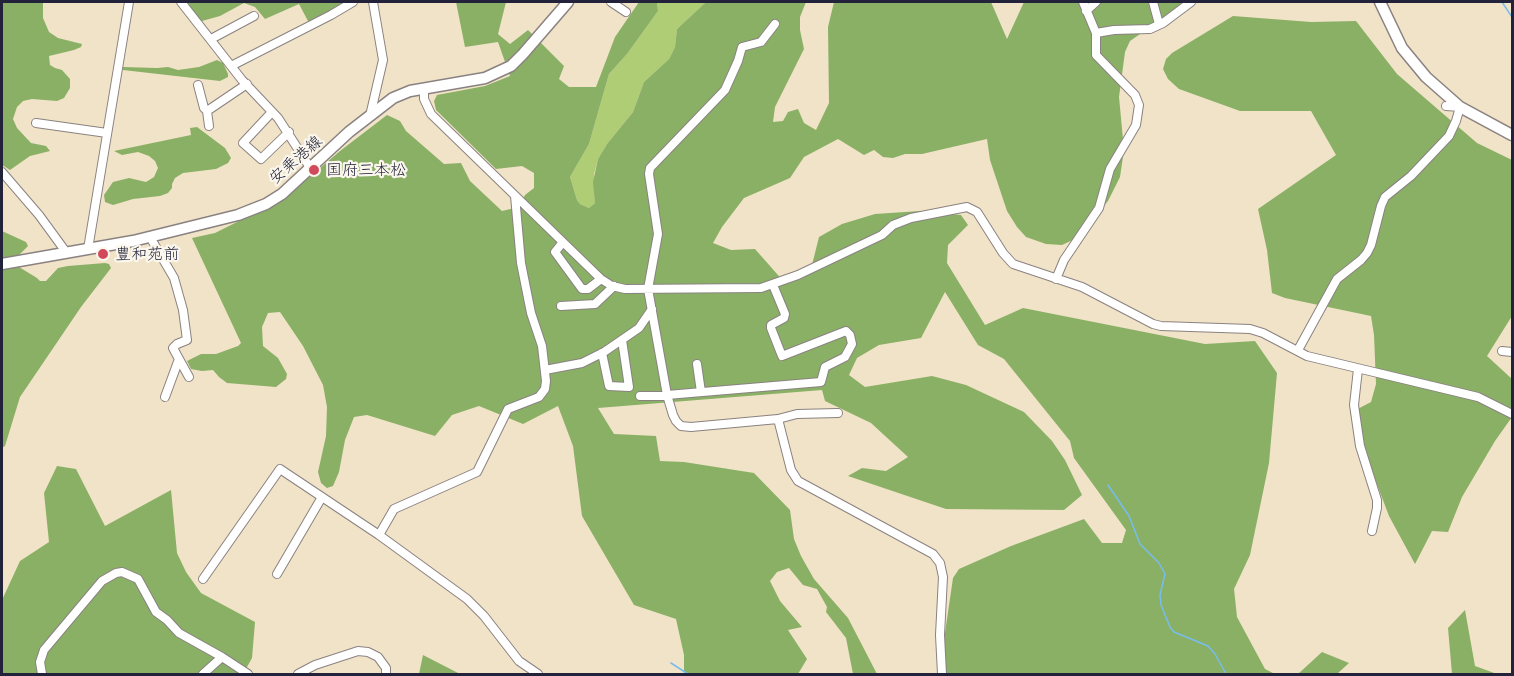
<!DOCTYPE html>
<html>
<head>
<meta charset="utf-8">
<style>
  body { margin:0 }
  #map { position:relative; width:1514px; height:676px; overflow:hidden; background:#f1e3c7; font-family:Delius,sans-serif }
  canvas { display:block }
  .frame { position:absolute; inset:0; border:3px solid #22223b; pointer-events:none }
</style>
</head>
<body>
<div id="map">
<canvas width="1514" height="676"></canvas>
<div class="frame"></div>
</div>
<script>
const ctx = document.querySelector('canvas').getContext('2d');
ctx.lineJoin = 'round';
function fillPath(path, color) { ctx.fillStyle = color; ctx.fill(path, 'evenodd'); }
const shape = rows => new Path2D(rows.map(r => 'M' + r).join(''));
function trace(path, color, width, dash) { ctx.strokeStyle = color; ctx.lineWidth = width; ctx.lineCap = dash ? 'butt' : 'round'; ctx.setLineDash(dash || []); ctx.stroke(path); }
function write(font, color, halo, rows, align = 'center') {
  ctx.font = font + ' Delius,"Klee One",sans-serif'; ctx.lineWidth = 4.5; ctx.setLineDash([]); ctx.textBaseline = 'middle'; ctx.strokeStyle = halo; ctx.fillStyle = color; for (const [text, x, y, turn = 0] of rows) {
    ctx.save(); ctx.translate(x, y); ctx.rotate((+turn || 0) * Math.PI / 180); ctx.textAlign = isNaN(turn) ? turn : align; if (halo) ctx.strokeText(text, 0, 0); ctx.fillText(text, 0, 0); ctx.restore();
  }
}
fillPath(shape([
  [657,2,706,2,677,29,675,47,669,59,644,82,633,112,607,144,598,159,594,174,595,203,589,208,580,204,577,200,570,177,589,144,609,74,627,54,658,11]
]), '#aecd75');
fillPath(shape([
  [2,2,43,2,43,18,49,32,58,38,82,44,81,47,74,50,49,56,50,65,55,68,62,70,70,79,70,88,64,98,57,101,32,99,23,101,17,107,13,119,17,128,31,143,46,146,50,151,30,156,10,170,2,165],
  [184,2,345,2,309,23,299,4,265,19,255,7,244,3,220,16,202,21],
  [456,2,506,2,498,34,510,44,528,30,564,66,559,79,569,87,596,87,615,37,639,2,657,2,658,11,627,54,609,74,589,144,570,177,577,200,580,204,589,208,595,203,593,182,598,159,607,144,633,112,644,82,669,59,675,47,677,29,706,2,806,2,800,17,800,30,804,49,775,107,773,122,783,121,788,112,798,109,804,123,816,130,829,103,828,27,834,2,991,2,1007,39,1024,2,1194,2,1189,9,1143,32,1130,41,1125,52,1119,97,1124,150,1120,177,1108,201,1077,238,1062,245,1046,244,1026,237,1017,227,1007,211,990,160,987,139,922,154,905,154,893,158,883,157,874,150,864,155,838,139,804,157,790,178,744,198,722,227,713,243,731,250,755,249,785,283,810,273,819,237,842,224,875,214,920,211,961,215,968,225,948,245,947,263,985,325,1023,308,1205,344,1255,341,1277,373,1269,463,1250,555,1234,589,1237,617,1265,669,1275,674,946,674,941,660,953,578,959,569,1011,546,1084,519,1102,543,1122,543,1126,530,1074,458,1070,441,1004,359,978,345,945,292,921,338,879,345,857,358,849,375,865,387,932,376,966,385,1024,412,1052,441,1065,460,1082,495,1064,510,946,509,848,476,862,468,886,471,908,457,871,423,825,401,822,390,598,408,614,434,656,436,660,461,684,462,754,473,790,510,794,539,801,556,814,579,848,618,877,674,853,674,846,638,826,612,827,607,817,589,803,585,789,568,777,572,770,581,780,601,802,627,788,630,807,659,798,674,684,674,684,655,676,619,634,605,582,516,573,446,558,406,523,424,479,406,452,415,435,436,367,415,354,417,345,440,339,472,333,486,327,488,321,483,318,472,326,436,327,407,323,385,303,346,280,312,268,313,262,327,263,346,278,358,287,374,286,379,276,387,227,383,219,377,213,370,202,371,191,369,187,361,201,354,216,354,238,346,241,343,192,238,215,233,285,198,340,151,387,115,400,121,406,131,444,164,461,163,470,181,502,211,519,207,525,195,534,188,534,173,522,166,496,169,436,110,434,101,437,95,485,86,510,76,498,42,465,47],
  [1233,16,1311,22,1356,21,1397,74,1477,143,1512,160,1512,316,1487,356,1512,379,1512,417,1495,441,1462,497,1448,532,1432,531,1415,564,1389,516,1350,413,1371,402,1376,384,1374,335,1371,316,1285,298,1272,293,1267,250,1258,209,1336,155,1311,111,1240,111,1179,89,1168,79,1163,69,1166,59,1172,53],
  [217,60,223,63,228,74,228,77,220,81,123,70,123,67,157,68,168,67,178,70,199,67],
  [197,127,225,148,231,158,228,163,216,169,183,173,175,178,172,184,172,188,168,193,160,196,133,199,113,205,105,202,104,195,113,182,129,178,146,182,154,177,158,168,155,161,149,156,138,152,122,155,114,151,191,135,190,128],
  [2,231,26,242,28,246,17,257,19,267,37,278,40,281,46,281,58,268,68,266,105,263,109,264,111,268,81,307,20,397,5,446,2,448],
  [57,466,76,469,105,526,171,490,177,553,186,572,201,593,255,622,252,658,243,674,2,674,2,600,20,561,49,542,44,493],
  [1465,610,1475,666,1497,674,1452,674,1448,628],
  [1322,652,1349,663,1337,674,1298,674],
  [423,655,460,674,419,674]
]), '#8ab066');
trace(shape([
  [1502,2,1512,17],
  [1108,485,1129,516,1140,544,1159,563,1165,574,1160,595,1161,605,1170,627,1174,632,1208,646,1215,654,1226,674],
  [671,663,688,674]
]), '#77bdee', 1.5);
const minor = shape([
  [181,2,242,80,278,118,311,169],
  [611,2,626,12],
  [1153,2,1159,24],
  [1086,11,1096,2],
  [775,24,761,42,742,47,738,61,725,90,650,168,649,174,658,234,648,289,667,395,673,415,676,421,681,426,691,427,778,419,797,414,838,413],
  [1096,33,1114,30,1150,29,1163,23,1191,2],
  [211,39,254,16],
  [231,66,331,15,353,2],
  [198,85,204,108,207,111,247,84],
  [424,89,424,99,431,114,601,279,612,286,625,289,761,288,798,275,882,235,893,225,911,218,967,207,977,212,1003,253,1013,264,1082,287,1153,324,1161,326,1250,329,1263,333,1307,356,1478,397,1512,414],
  [207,111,209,126],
  [272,112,243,143,261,159,289,132],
  [370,116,383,60,373,2],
  [36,123,107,133],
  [2,172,39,215,66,252],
  [150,237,174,278,183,310,187,340,177,344,173,348,179,359,165,397],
  [563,242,555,252,582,289,588,289,601,279],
  [88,249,129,2],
  [1056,279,1064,260,1099,208,1110,169,1136,125,1139,105,1135,95,1096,55,1096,33,1083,2],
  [561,306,595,304,614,286],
  [1298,350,1337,279,1361,260,1367,253,1371,245,1381,206,1385,197,1411,176,1449,136,1456,121,1460,107,1446,106],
  [1502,351,1512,352],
  [602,353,609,386,629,387,622,340],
  [179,359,189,377],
  [697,364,701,392],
  [1358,369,1354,405,1360,446,1377,500,1377,508,1372,531],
  [545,370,582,363,604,352,639,328,652,309],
  [667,395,821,382,825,367,845,357,852,344,850,335,846,331,782,356,771,328,771,325,784,318,785,314,773,285],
  [640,396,668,396],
  [778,419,791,470,798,481,933,554,940,563,943,577,940,635,942,674],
  [379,535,394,509,477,472,508,409,539,397,545,389,546,381,542,346,531,313,521,263,515,196],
  [277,574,322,497],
  [203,579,280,469,379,535,467,599,484,616,519,661,538,674],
  [42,674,40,662,44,650,102,581,116,573,122,572,138,579,156,612,167,620,179,633,222,657,248,674],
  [203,674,222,657],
  [298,674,315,665,358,651,368,652,378,657,386,668,386,674]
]);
const major = shape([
  [1380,2,1402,48,1426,77,1460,107,1512,135],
  [2,264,133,241,238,215,266,204,282,194,349,132,393,98,410,91,485,78,511,66,523,54,568,2]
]);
trace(minor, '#8a8281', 10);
trace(major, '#8a8281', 13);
trace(minor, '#fff', 8);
trace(major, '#fff', 10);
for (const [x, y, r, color] of [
  [314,170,6,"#d1495b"],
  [103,254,6,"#d1495b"]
]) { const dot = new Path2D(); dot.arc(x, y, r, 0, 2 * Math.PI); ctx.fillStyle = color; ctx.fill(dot); trace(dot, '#fbf7ec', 2); }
write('16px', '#22223b', '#fbf7ec', [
  ["安乗港線",296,160,-41]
]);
write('16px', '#22223b', '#fbf7ec', [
  ["国府三本松",326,170],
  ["豊和苑前",115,254]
], 'left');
</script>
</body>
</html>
